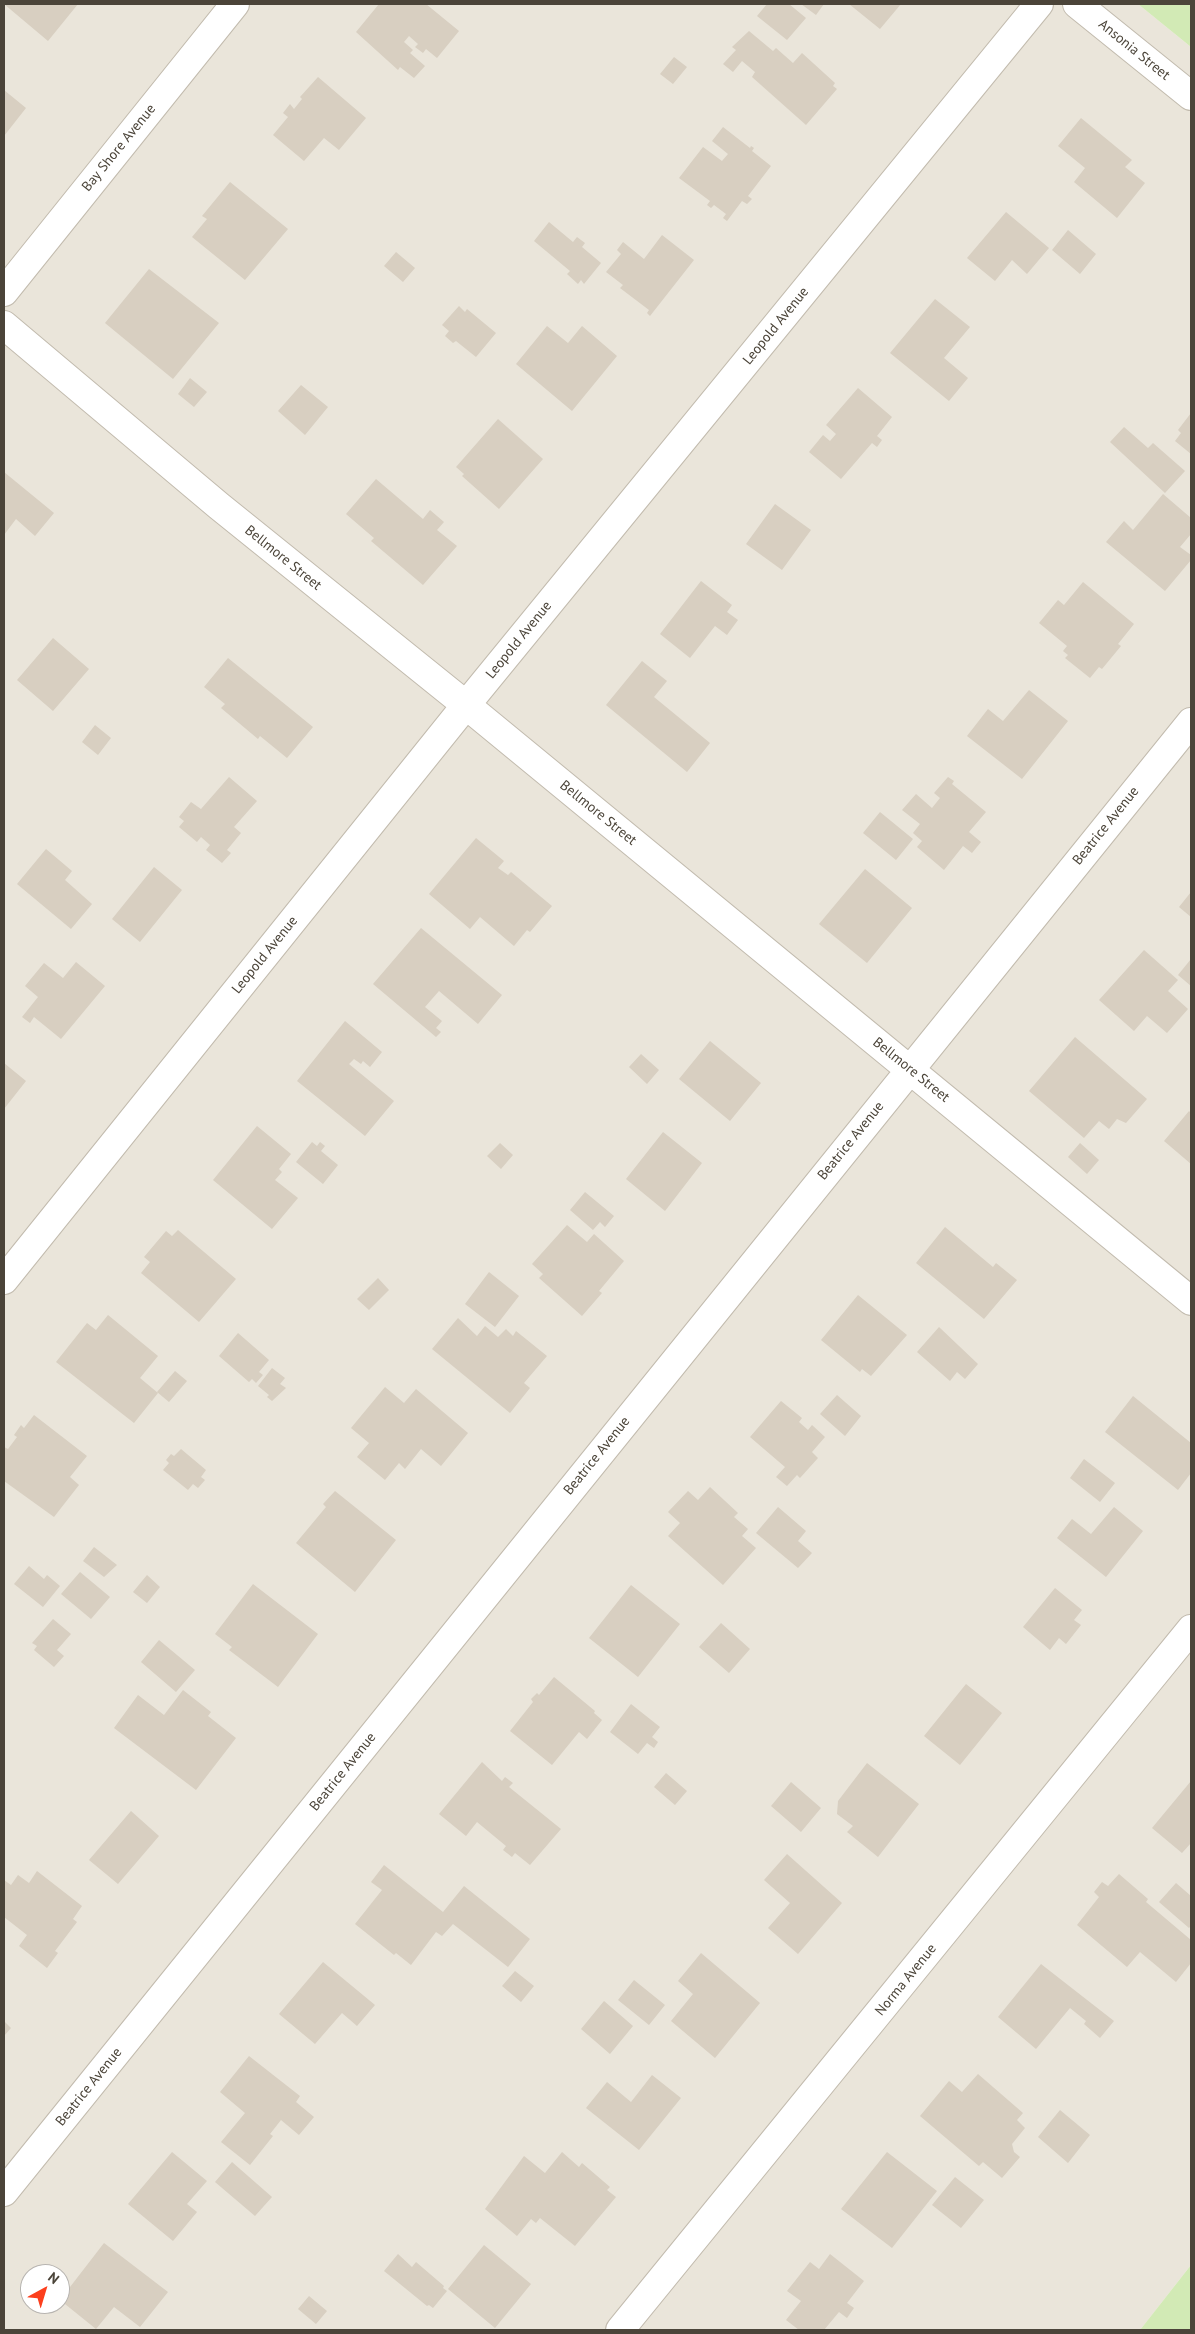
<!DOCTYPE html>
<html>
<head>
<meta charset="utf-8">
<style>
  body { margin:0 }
  #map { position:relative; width:1195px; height:2334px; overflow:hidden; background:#f6f3ec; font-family:"PT Sans",sans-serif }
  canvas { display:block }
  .frame { position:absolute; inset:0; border:5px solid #4b4439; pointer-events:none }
  .north { position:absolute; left:20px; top:2264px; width:50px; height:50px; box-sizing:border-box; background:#fff; border:1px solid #b7b4b0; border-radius:50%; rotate:39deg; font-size:14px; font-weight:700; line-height:20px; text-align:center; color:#4b4439 }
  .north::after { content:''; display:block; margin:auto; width:18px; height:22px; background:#fc3f1d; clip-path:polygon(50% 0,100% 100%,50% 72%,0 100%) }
</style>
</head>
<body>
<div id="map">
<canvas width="1195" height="2334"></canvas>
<div class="frame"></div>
<div class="north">N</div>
</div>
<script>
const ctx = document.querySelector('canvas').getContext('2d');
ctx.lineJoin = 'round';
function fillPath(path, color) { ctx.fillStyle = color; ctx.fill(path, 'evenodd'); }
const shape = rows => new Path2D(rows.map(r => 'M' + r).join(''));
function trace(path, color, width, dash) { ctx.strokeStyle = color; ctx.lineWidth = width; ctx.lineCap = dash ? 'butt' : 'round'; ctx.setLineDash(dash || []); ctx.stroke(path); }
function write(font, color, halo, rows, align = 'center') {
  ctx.font = font + ' "PT Sans",sans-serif'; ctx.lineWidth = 4; ctx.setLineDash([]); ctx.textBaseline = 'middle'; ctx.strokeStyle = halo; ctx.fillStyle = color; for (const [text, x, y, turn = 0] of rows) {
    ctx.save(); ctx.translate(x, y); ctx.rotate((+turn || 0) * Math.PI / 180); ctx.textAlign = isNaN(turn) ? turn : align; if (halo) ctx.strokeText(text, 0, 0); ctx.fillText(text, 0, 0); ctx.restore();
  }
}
fillPath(shape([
  [4,4,1138,4,1191,47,1191,2265,1140,2330,4,2330],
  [30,2274,60,2274,60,2304,30,2304]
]), '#eae5da');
fillPath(shape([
  [1138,4,1191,4,1191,47],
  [1191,2265,1191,2330,1140,2330]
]), '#d2eab5');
fillPath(shape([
  [4,4,78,4,48,41],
  [379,4,426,4,459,31,437,58,426,49,423,53,415,47,418,44,409,36,404,42,413,50,410,53,425,66,414,78,400,67,398,70,356,32],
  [767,4,789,4,806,18,787,40,757,16],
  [801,4,824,4,816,15],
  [849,4,901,4,880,29],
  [749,31,773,51,776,48,793,63,802,53,835,83,833,86,837,89,806,125,752,77,755,72,742,61,733,72,723,64,736,50,732,47],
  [674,57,687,67,673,84,660,74],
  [318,77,366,118,339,150,324,138,304,161,273,135,288,117,283,113,290,104,294,109,302,99,300,97],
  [4,90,26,108,4,136],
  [1081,118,1132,160,1125,167,1145,183,1117,218,1074,182,1085,168,1058,146],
  [723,127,750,148,751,146,754,148,752,151,771,166,748,196,752,199,747,204,742,201,727,221,723,218,726,214,714,205,711,208,707,205,710,201,679,178,703,147,722,161,728,154,712,141],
  [230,182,288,229,245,280,192,237,207,219,202,216],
  [1006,212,1049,248,1027,274,1012,260,995,281,967,258],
  [549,222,573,242,577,237,585,243,582,247,601,263,584,284,581,280,578,284,567,274,570,271,534,241],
  [1068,230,1096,254,1080,274,1052,250],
  [662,235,694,260,650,316,647,313,649,310,620,288,623,285,606,272,621,254,617,250,623,242,644,259],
  [396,252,415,268,403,282,384,266],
  [149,269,219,323,173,379,105,323],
  [935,299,970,327,944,358,968,378,949,401,890,353],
  [459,306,465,312,467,309,496,333,476,357,456,341,453,343,445,336,449,331,442,325],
  [547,326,568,343,582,326,617,356,572,411,516,364],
  [190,378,207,392,194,407,178,394],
  [301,385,328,407,305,435,278,411],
  [858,388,892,417,877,436,882,440,877,447,872,443,841,479,809,452,823,435,830,441,836,434,826,425],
  [1191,413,1191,454,1175,441,1181,433,1178,430],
  [498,419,543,459,499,509,462,476,464,474,456,467],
  [1124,427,1148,448,1153,443,1185,471,1165,493,1110,442],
  [4,472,54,513,35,536,16,519,4,535],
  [376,479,423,519,430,510,444,522,437,530,457,546,423,585,371,541,374,538,346,514],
  [1163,494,1191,518,1191,534,1180,547,1191,555,1191,560,1165,591,1106,542,1124,521,1133,530],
  [775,504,811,530,782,570,746,544],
  [701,581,732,605,727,612,738,620,727,635,715,626,690,658,660,634],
  [1083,582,1134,624,1118,644,1121,646,1102,669,1099,667,1090,678,1065,658,1068,655,1063,651,1067,646,1039,623,1058,600,1064,605],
  [53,638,89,669,53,711,17,680],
  [228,658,313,727,287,758,260,736,258,739,221,708,225,704,204,687],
  [642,661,667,681,654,697,710,743,687,772,606,705],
  [1029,690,1068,721,1022,779,967,736,988,709,1003,721],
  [95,725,111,738,98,755,82,742],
  [229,777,257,801,234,827,241,833,227,850,231,853,222,863,206,850,210,845,201,837,197,842,179,827,184,821,179,817,191,802,201,809],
  [948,777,954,781,952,784,986,812,969,832,981,842,972,853,963,846,944,870,917,847,922,841,913,833,920,824,902,810,916,794,932,808,940,798,934,793],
  [880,812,913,839,896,860,863,833],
  [476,838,504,861,498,868,508,875,511,872,552,906,530,932,527,930,514,946,480,917,470,929,429,894],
  [46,849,72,871,65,880,92,904,71,929,17,884],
  [154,867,182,890,140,942,112,919],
  [865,869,912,908,867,963,819,924],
  [1191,892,1191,917,1179,907],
  [421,928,502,995,478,1024,439,991,425,1007,442,1021,436,1028,441,1032,436,1037,373,984],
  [1144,950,1178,980,1168,991,1188,1009,1167,1033,1147,1016,1134,1031,1099,1000],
  [1191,959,1191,986,1178,975],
  [76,962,105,986,61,1039,34,1017,30,1023,22,1017,38,997,25,986,44,963,63,978],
  [345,1021,382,1052,370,1067,363,1061,361,1064,354,1059,349,1064,394,1101,365,1136,297,1081],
  [1075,1037,1147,1099,1126,1123,1117,1119,1109,1129,1099,1121,1084,1138,1029,1091],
  [710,1041,761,1083,730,1121,679,1079],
  [641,1054,659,1070,647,1084,629,1067],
  [4,1063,26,1081,4,1109],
  [1189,1111,1191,1113,1191,1164,1164,1141],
  [257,1126,291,1154,279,1169,282,1172,275,1180,298,1198,272,1229,213,1180],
  [663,1132,702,1163,665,1211,626,1179],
  [312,1142,317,1146,320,1142,325,1146,321,1151,338,1165,323,1184,296,1162],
  [500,1143,513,1155,501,1169,487,1156],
  [1080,1143,1099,1160,1087,1174,1068,1157],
  [585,1192,614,1216,605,1227,600,1222,593,1230,570,1210],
  [567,1225,587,1242,594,1234,624,1261,599,1291,602,1293,582,1316,539,1278,543,1274,532,1264],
  [945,1227,993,1267,996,1263,1017,1280,984,1319,916,1263],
  [178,1230,236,1279,199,1322,141,1273,150,1262,144,1257,166,1231,172,1236],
  [489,1272,519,1296,495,1327,465,1304],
  [378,1278,389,1290,369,1310,357,1299],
  [858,1295,907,1335,871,1376,862,1369,860,1372,821,1340],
  [108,1315,158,1356,140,1378,158,1393,134,1423,56,1362,87,1323,96,1330],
  [458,1318,477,1336,485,1326,498,1337,506,1329,513,1336,516,1331,547,1356,524,1383,530,1388,510,1413,432,1349],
  [939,1327,978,1364,965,1379,957,1372,950,1381,917,1352],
  [238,1333,269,1360,259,1372,263,1375,256,1383,252,1379,249,1382,219,1356],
  [272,1368,285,1378,280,1384,286,1388,272,1401,267,1397,269,1395,258,1386],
  [175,1371,187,1381,169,1402,157,1392],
  [385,1387,404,1403,416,1389,468,1433,441,1466,421,1449,405,1469,399,1463,385,1480,357,1457,369,1443,351,1428],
  [837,1395,861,1416,845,1436,820,1414],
  [1133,1396,1191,1443,1191,1473,1178,1490,1105,1432],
  [781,1401,802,1418,799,1422,808,1430,812,1425,825,1437,812,1452,818,1458,800,1478,797,1475,787,1486,776,1477,785,1467,750,1437],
  [34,1415,87,1456,70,1477,79,1485,54,1517,4,1481,4,1447,8,1449,17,1437,14,1435,21,1425,24,1428],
  [181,1449,206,1470,201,1477,205,1480,198,1488,193,1484,188,1490,163,1470,169,1463,166,1460,171,1454,174,1456],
  [1084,1459,1115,1483,1100,1502,1070,1478],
  [710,1487,738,1513,734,1517,748,1529,742,1536,756,1548,723,1585,668,1536,680,1523,668,1512,688,1491,698,1500],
  [335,1491,396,1540,355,1592,296,1543,326,1507,323,1504],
  [778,1507,806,1531,798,1541,812,1553,798,1568,756,1533],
  [1114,1507,1143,1531,1106,1577,1057,1538,1072,1519,1091,1534],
  [94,1547,117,1565,104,1577,83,1561],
  [29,1566,44,1579,47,1575,60,1586,43,1607,14,1584],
  [80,1572,110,1597,91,1619,61,1594],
  [147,1575,160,1587,147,1603,133,1592],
  [253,1584,318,1634,278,1687,229,1650,232,1647,215,1634],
  [631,1585,680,1624,638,1677,589,1638],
  [1055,1588,1082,1610,1074,1620,1081,1625,1066,1644,1059,1638,1050,1650,1023,1627],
  [53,1619,71,1634,57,1650,64,1656,54,1667,34,1650,37,1646,32,1643],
  [721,1623,750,1649,729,1673,699,1647],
  [159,1640,195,1670,176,1692,141,1662],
  [554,1677,595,1711,594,1713,602,1720,587,1739,579,1732,552,1765,510,1731,533,1702,531,1699,537,1693,539,1695],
  [966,1684,1002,1713,960,1765,924,1736],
  [183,1690,211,1712,208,1716,236,1738,196,1790,114,1728,138,1695,164,1715],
  [631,1704,660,1727,652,1737,658,1742,654,1748,647,1743,638,1754,610,1732],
  [482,1762,502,1781,505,1777,513,1783,509,1787,561,1829,530,1865,515,1853,512,1857,503,1850,506,1846,477,1822,466,1836,439,1814],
  [867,1763,919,1804,878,1857,847,1832,853,1826,837,1814,838,1801],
  [666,1773,687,1791,675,1805,654,1787],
  [1191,1781,1191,1843,1182,1853,1152,1828],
  [791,1782,821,1808,801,1832,771,1806],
  [131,1811,159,1836,118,1884,89,1860],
  [787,1854,842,1903,798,1954,768,1928,790,1903,764,1880],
  [384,1865,443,1912,464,1886,530,1939,508,1967,453,1924,442,1936,436,1932,411,1965,396,1953,394,1955,355,1924,382,1890,371,1882],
  [37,1871,82,1906,73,1919,77,1922,55,1951,58,1953,47,1968,19,1946,27,1935,4,1917,4,1880,11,1885,18,1875,29,1883],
  [1119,1874,1148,1899,1146,1902,1191,1940,1191,1963,1176,1982,1140,1952,1127,1967,1077,1925,1099,1897,1094,1892,1102,1882,1108,1886],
  [1176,1883,1191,1896,1191,1926,1189,1928,1159,1902],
  [701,1953,760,2003,715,2058,671,2021,693,1994,678,1981],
  [323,1962,375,2005,357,2026,342,2013,315,2044,279,2014],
  [1041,1964,1114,2021,1100,2038,1084,2024,1086,2021,1070,2008,1036,2049,998,2017],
  [515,1971,534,1986,521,2002,502,1986],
  [634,1980,665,2005,649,2025,618,2000],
  [604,2001,633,2026,610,2054,581,2029],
  [4,2021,11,2028,4,2036],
  [249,2056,300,2096,296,2102,314,2117,299,2135,281,2120,270,2134,273,2136,250,2165,221,2142,245,2113,220,2092],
  [978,2074,1023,2113,1017,2120,1025,2128,1012,2144,1014,2152,1020,2157,1002,2178,983,2162,979,2166,920,2116,949,2081,962,2092],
  [652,2075,681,2098,639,2150,586,2108,607,2082,631,2102],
  [1060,2110,1090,2135,1068,2163,1038,2137],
  [172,2152,207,2181,187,2204,197,2212,173,2241,128,2204],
  [562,2152,579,2167,582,2163,610,2187,607,2190,616,2197,575,2246,540,2218,536,2223,531,2219,517,2236,485,2209,524,2156,545,2173],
  [887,2152,937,2191,892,2248,841,2209],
  [232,2162,272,2197,255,2216,215,2182],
  [955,2177,984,2200,961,2228,932,2205],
  [104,2243,168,2292,140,2327,114,2307,96,2329,60,2300],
  [484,2245,531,2284,495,2328,448,2289],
  [398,2254,412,2267,416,2262,444,2286,443,2288,447,2291,433,2308,429,2305,427,2306,384,2271],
  [830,2254,864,2281,847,2303,854,2308,847,2318,839,2312,824,2330,799,2330,786,2320,801,2301,787,2291,810,2262,819,2269],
  [309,2296,327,2311,316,2324,298,2309]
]), '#d8cfc1');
const minor = shape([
  [1077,4,1191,96],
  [4,292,235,4],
  [4,325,219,506,466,705,1191,1301],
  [4,1280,466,705,1039,4],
  [4,2192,1191,722],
  [620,2330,1191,1629]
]);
trace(minor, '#c2bbae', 30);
trace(minor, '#fff', 28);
write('14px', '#4b4439', '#fff', [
  ["Ansonia Street",1134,50,39],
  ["Bay Shore Avenue",119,148,-51],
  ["Leopold Avenue",776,326,-51],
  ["Bellmore Street",283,558,39],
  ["Leopold Avenue",519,640,-51],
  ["Bellmore Street",598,813,39],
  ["Beatrice Avenue",1106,826,-51],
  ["Leopold Avenue",265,955,-51],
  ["Bellmore Street",911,1070,39],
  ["Beatrice Avenue",851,1141,-51],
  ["Beatrice Avenue",597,1456,-51],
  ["Beatrice Avenue",343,1772,-51],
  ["Norma Avenue",906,1980,-51],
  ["Beatrice Avenue",89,2087,-51]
]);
</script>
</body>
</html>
